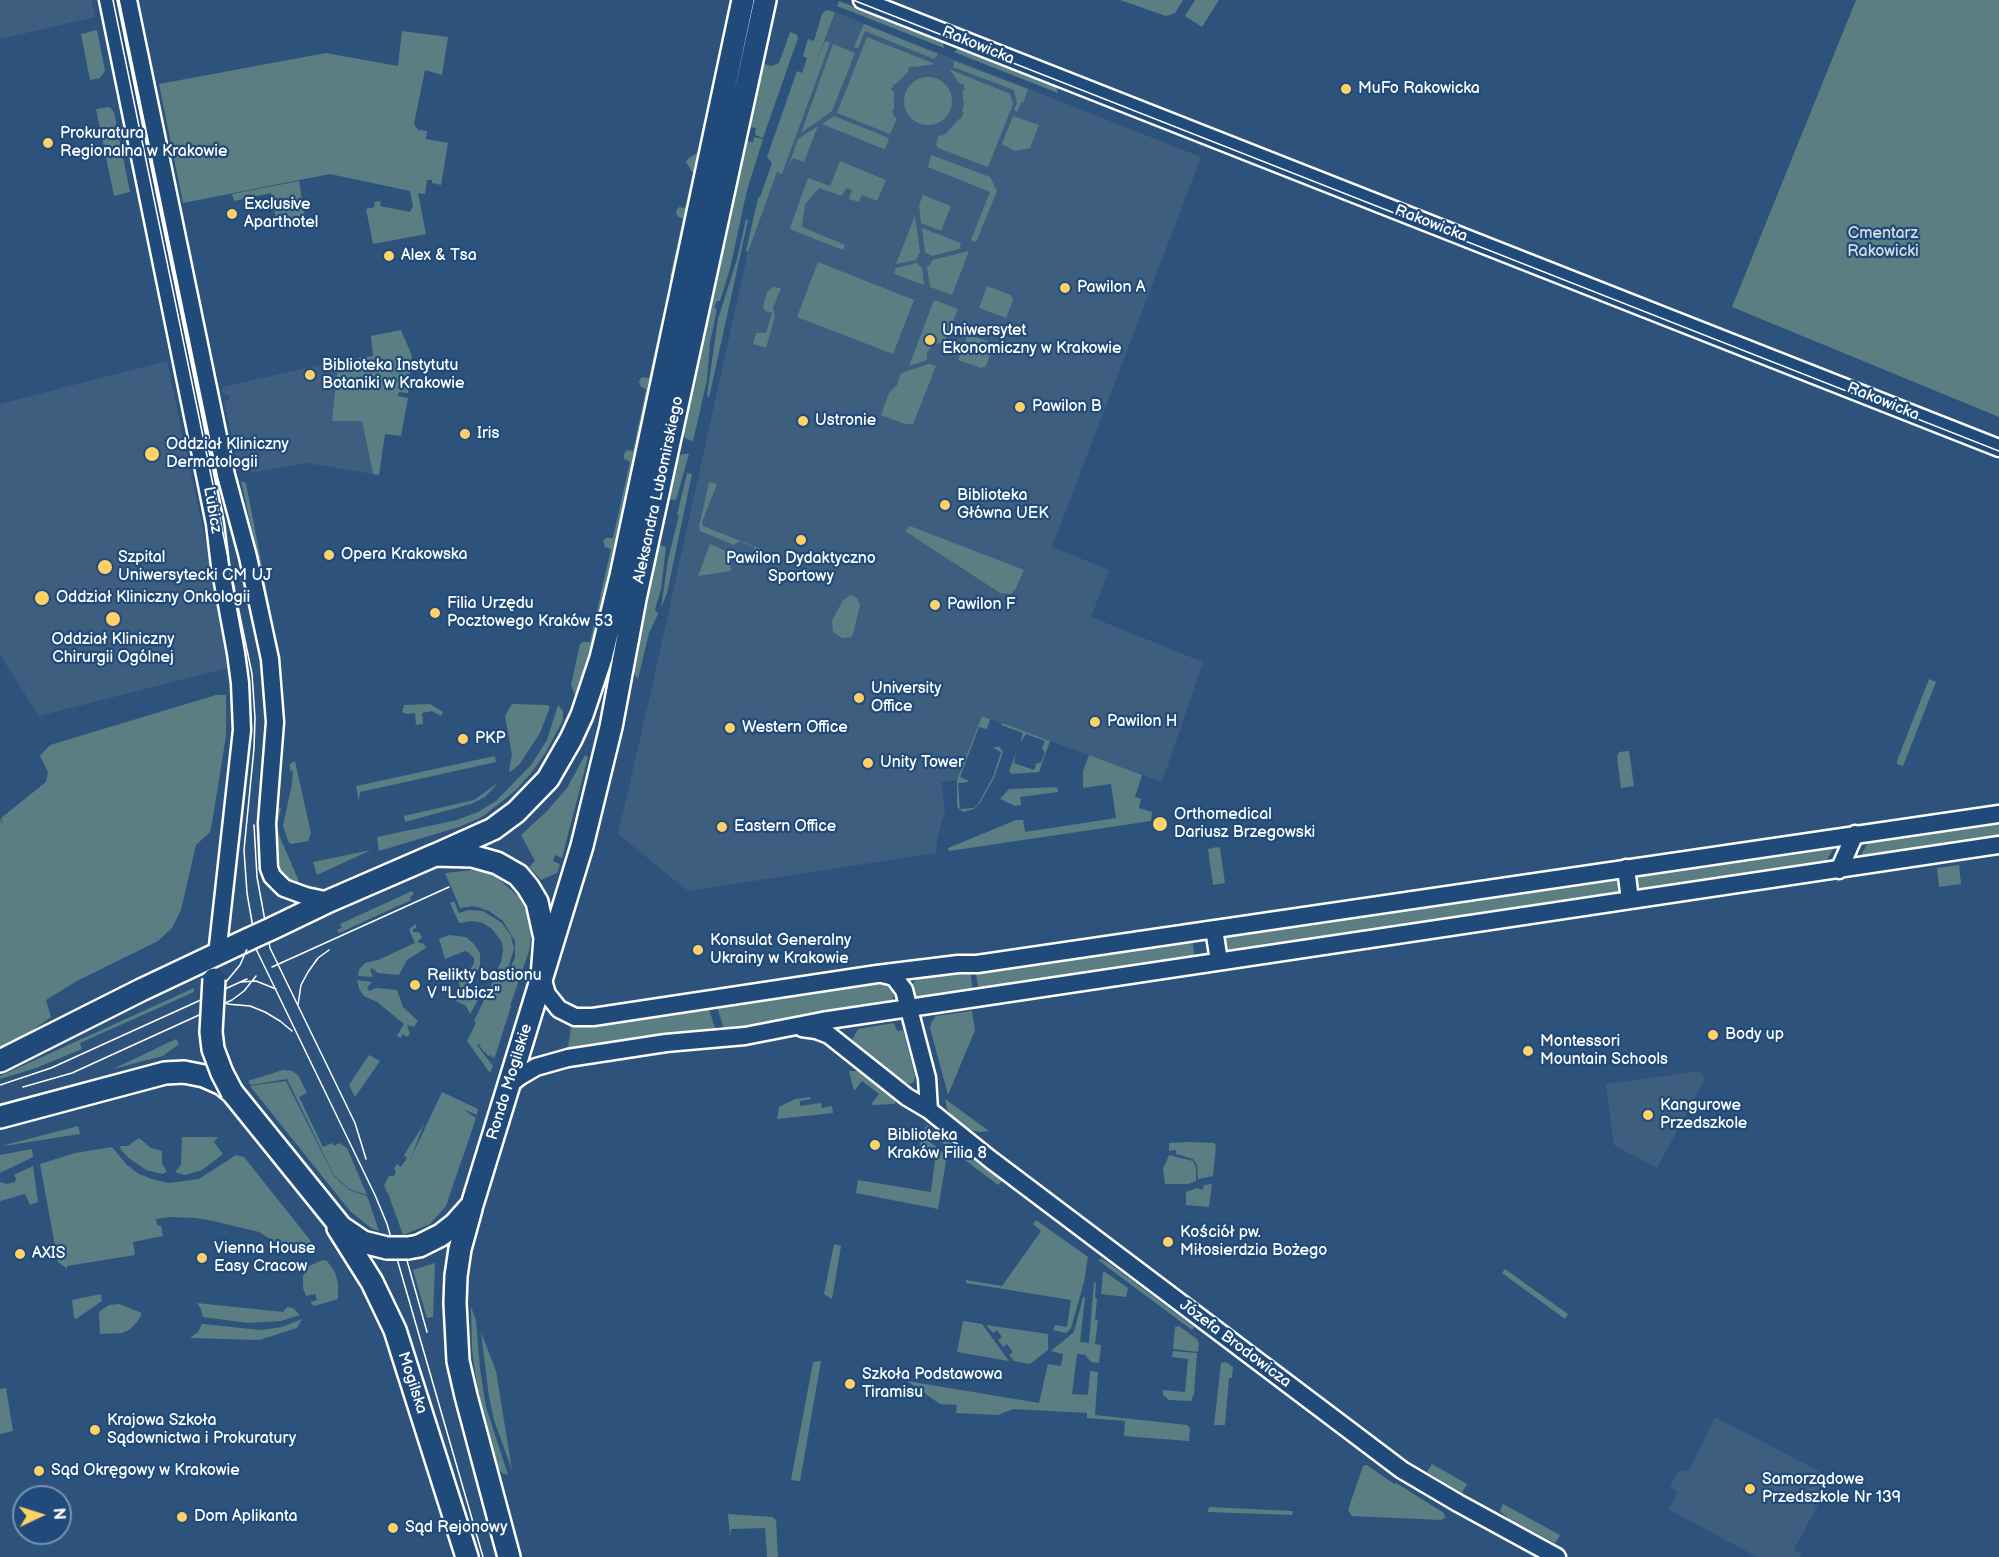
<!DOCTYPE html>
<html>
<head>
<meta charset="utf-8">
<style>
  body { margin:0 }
  #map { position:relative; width:1999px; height:1557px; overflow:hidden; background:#2d537c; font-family:"Balsamiq Sans",sans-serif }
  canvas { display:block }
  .north { position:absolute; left:12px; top:1485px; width:60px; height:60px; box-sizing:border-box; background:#1f4a7a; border:2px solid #7992af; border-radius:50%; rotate:86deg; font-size:16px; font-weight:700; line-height:24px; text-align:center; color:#fff }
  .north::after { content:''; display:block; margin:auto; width:21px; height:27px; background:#ffd166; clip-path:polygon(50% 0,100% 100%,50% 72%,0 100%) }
</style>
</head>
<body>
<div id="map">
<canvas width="1999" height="1557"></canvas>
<div class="north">N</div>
</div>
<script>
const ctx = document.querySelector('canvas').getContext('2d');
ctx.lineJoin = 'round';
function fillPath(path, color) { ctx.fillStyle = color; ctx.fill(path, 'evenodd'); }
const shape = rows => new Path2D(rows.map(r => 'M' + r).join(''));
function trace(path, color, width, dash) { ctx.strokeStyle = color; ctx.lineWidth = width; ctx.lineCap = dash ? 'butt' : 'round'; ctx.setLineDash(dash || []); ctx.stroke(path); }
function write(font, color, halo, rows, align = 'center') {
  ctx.font = font + ' "Balsamiq Sans",sans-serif'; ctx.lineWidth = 4.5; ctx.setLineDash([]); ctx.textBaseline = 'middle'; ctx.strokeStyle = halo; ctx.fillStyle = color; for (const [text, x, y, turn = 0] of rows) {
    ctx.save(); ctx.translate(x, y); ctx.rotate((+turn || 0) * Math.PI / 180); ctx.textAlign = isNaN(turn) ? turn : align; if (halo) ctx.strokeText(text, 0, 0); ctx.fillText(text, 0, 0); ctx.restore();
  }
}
fillPath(shape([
  [0,0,91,0,95,17,0,39],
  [835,12,1201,157,1052,547,1109,570,1091,617,1203,662,1162,782,982,716,957,780,941,782,945,810,937,840,936,853,688,891,618,834,652,687,748,252],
  [167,361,232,667,39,716,0,655,0,404],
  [338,361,332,420,362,421,373,474,306,463,251,473,250,466,239,467,224,401,229,400,231,396,223,394,222,387],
  [1700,1071,1705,1079,1657,1168,1614,1145,1606,1084],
  [1715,1417,1832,1478,1794,1550,1802,1555,1800,1557,1757,1557,1668,1509,1678,1492,1670,1487,1678,1472,1689,1470]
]), '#3e5e7f');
fillPath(shape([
  [1120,0,1183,0,1175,13,1166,16],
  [1195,0,1219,0,1202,27,1185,16],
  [1856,0,1999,0,1999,417,1732,307],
  [839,1,943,42,944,48,837,6],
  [826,10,835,12,815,66,825,41,830,43,782,174,777,172,748,252,746,251,758,198,760,197,772,163,767,157,797,71,802,73,807,58,803,56,808,39,814,41,822,14],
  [864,24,938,54,934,59,865,31,858,48,854,47],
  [97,30,105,71,100,78,90,80,81,34],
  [402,31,448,37,442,75,425,70,414,124,418,130,427,131,426,139,448,143,441,185,432,183,432,180,427,180,425,194,418,193,426,234,373,244,366,209,375,207,374,202,381,201,380,206,410,212,413,206,410,191,330,174,183,203,159,84,326,53,398,66],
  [790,32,797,35,798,38,763,138,755,135,756,128,751,127,747,135,746,141,753,142,754,137,763,139,747,190,730,269,720,301,717,301,714,308,717,309,710,343,707,380,693,441,689,440,681,435,740,157,764,64,772,66,779,63],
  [867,37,935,64,914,67,913,66,908,68,909,71,896,84,894,84,891,90,894,91,894,110,892,111,894,117,897,118,890,134,837,113],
  [833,44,855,53,832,111,801,133],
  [959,48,1056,86,1058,93,954,52],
  [954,61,1028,89,1023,103,1021,102,1017,112,1014,110,1017,103,1014,90,953,67],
  [949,69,1010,94,1013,104,988,167,938,148,936,145,939,135,941,136,947,133,947,132,959,119,961,119,964,112,962,111,964,104,962,91,965,90,963,83,960,84],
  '904 101a24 24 0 1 1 48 0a24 24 0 1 1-48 0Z',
  [109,107,114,112,130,192,114,196,96,109],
  [834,116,889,138,886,147,884,149,822,124],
  [1013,116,1039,125,1030,148,1015,151,1002,144],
  [818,126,804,162,793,158,788,167,798,139],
  [701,151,704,157,618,548,615,548,615,551,617,552,605,605,587,664,575,695,571,685,580,644,583,642,590,642,611,549,605,547,603,541,606,538,613,538,630,462,624,459,624,454,627,450,633,451,646,389,641,387,639,381,642,377,649,378,662,318,664,318,666,309,669,310,674,289,671,288,673,278,670,277,683,219,677,216,676,211,679,207,685,208,693,173,686,162,689,158],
  [931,155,990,177,997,191,976,242,971,240,990,192,928,167],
  [840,161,886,180,877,201,862,195,859,202,849,199,852,190,846,188,842,196,819,188,805,204,802,227,845,245,843,250,792,230,790,228,808,178,830,186],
  [299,181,305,218,277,223,271,193,234,201,232,194],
  [923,195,951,206,941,231,921,223,919,205],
  [915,216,920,252,916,260,896,264],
  [746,219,748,220,709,398,707,395,718,319,737,259],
  [922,228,961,243,959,249,932,256,925,252],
  [969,251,952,295,930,287,927,267,931,264,932,260],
  [818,262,914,300,893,354,797,317],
  [917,263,922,268,924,285,894,274,896,268],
  [987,286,1011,295,1013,300,1006,318,979,308],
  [773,287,781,288,773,308,775,316,766,348,753,344,756,333,766,333,772,313,765,311,763,307,767,292],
  [934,300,958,309,943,346,940,343,934,344,927,352,927,360,909,366],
  [401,330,412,356,408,393,399,392,398,396,408,398,401,436,385,434,379,475,373,474,362,421,332,421,338,361,373,356,371,336],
  [968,334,994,344,986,366,981,368,958,360],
  [929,364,936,366,913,424,905,424,881,415,889,393,897,385,901,373],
  [683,454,689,454,676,500,669,499,673,481,670,480,676,457],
  [687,473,692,474,667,593,661,608,668,560,679,515,677,515],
  [241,481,246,483,270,608,269,608],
  [709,482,717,484,702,522,703,526,761,549,759,554,754,553,754,547,739,541,734,545,700,531,699,527],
  [910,526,1024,570,1015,590,1010,594,1000,593,905,531],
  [710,544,728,552,731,571,698,576],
  [659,545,666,547,661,589,655,609,658,614,649,633,638,679,632,671,651,567,654,567],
  [851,595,857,598,860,605,853,634,851,637,842,638,833,632,832,621,843,600],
  [1929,679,1936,682,1903,766,1897,764,1897,761],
  [216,695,226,695,226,736,213,817,210,832,196,845,181,910,172,928,158,941,77,981,46,1000,51,1017,20,1039,0,1048,0,819,3,826,1,818,46,782,48,772,40,756,50,745],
  [430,704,443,712,441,716,432,711,422,713,423,724,416,725,415,713,406,714,402,712,404,705],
  [512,704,547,705,550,707,540,733,519,765,510,772,509,771,512,755,505,716],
  [558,705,563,711,563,720,546,752,532,772,515,791,482,817,459,827,379,851,377,837,457,820,478,812,496,801,531,765,547,740],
  [982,716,990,719,987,729,979,727,960,777,969,781,968,782,958,783,960,809,974,808,978,804,993,777,1001,752,993,748,999,746,1003,752,994,778,980,803,974,809,963,812,957,807,957,780],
  [1002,723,1050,741,1039,772,1012,774,1009,771,1016,753,1014,763,1034,770,1036,764,1041,762,1045,753,1042,748,1045,741,1026,734,1020,743,1023,733,1001,725],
  [1629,751,1634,786,1621,788,1617,757,1619,752],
  [585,755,588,757,562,858,555,855,553,861,560,864,557,873,541,880,529,867,535,861,521,835,546,812,567,788],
  [1089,755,1142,775,1135,797,1141,799,1139,808,1152,812,1151,821,949,851,948,848,1016,820,1023,820,1025,832,1116,818,1111,784,1083,788,1083,771],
  [495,756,496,762,360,792,359,801,356,786],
  [295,761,311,833,308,841,292,844,289,843,283,826,292,784,293,771,290,770,290,764],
  [499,782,485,797,471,804,405,822,404,816,474,800],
  [1057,787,1058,792,1020,797,1021,805,1015,806,1000,799,1009,789],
  [279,808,281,808,277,826,279,835,301,886,283,878,276,865,274,845],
  [1999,817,1999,842,1858,860,1872,836],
  [1836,844,1822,869,1637,892,1636,889,1635,874],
  [1217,847,1220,848,1225,883,1213,885,1208,849],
  [371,850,317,875,313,862],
  [1959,865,1961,884,1939,887,1937,868],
  [472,870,484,872,495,876,518,896,526,910,531,933,530,948,511,1003,510,1003,511,1006,494,1060,494,1056,491,1058,491,1055,488,1056,485,1052,487,1050,484,1052,479,1045,480,1043,477,1045,493,1066,490,1073,467,1041,476,1023,474,1021,499,969,498,968,501,962,503,950,502,942,492,929,483,923,472,921,459,923,450,903,454,901,459,913,469,910,483,911,502,923,511,936,514,949,505,978,515,958,515,941,503,921,489,911,474,906,460,908,445,873],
  [1619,877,1622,893,1227,953,1224,951,1223,933],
  [412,891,414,894,410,897,411,900,339,933,337,930,342,928,340,924],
  [416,924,416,928,413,929,413,932,419,932,422,937,417,942,424,944,426,948,407,960,399,975,378,973,372,968,370,970,373,977,358,976,359,970,365,963,378,960,415,943,409,929],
  [449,935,466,937,474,944,480,953,480,966,467,993,478,1000,470,1014,466,1006,456,1001,460,989,458,975,471,969,474,963,474,958,469,953,465,951,445,959,439,939],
  [1192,936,1195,961,979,993,975,968],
  [970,969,973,994,917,999,915,996,913,983,919,977],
  [357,980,372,982,367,988,369,991,377,988,397,990,403,1007,418,1021,414,1027,407,1025,410,1034,407,1037,402,1034,401,1038,397,1036,404,1024,377,1002,364,996,359,989],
  [874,984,885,985,892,990,894,996,891,1004,885,1007,724,1029,717,1007],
  [194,988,194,992,80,1043,82,1049,36,1068,0,1079,0,1076],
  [709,1009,715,1028,569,1050,568,1047,571,1027],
  [972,1011,975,1030,948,1095,930,1028,931,1023,936,1016],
  [894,1023,897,1031,903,1030,915,1076,914,1082,910,1084,902,1082,851,1042,858,1029],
  [176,1039,179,1044,163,1056,113,1069],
  [369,1055,380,1061,355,1097,349,1085],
  [283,1070,292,1071,298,1075,307,1093,299,1097,323,1147,332,1143,334,1146,339,1143,347,1148,367,1195,349,1189,334,1175,287,1079,251,1085,248,1081],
  [849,1071,860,1071,895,1099,895,1104,872,1105,871,1104,879,1094,862,1081,854,1091],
  [286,1081,334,1176,349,1190,367,1196,379,1231,371,1228,350,1211,250,1086],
  [442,1092,478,1109,477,1115,463,1109,476,1118,446,1206,430,1224,403,1235,388,1193,392,1191,387,1193,384,1185,389,1176,394,1176,396,1171,394,1169,397,1164,401,1167,407,1158,404,1155,424,1124,410,1160],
  [810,1097,811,1099,800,1101,800,1106,821,1103,822,1108,832,1106,833,1113,777,1119,779,1107,795,1099],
  [945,1099,989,1131,979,1132,970,1130,952,1116,947,1109],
  [927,1125,1002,1181,998,1185,924,1129],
  [78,1126,80,1134,4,1146,5,1145],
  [921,1135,947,1155,938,1209,856,1193,858,1180,931,1192,935,1160,919,1158],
  [182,1137,218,1137,214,1142,223,1154,202,1170,185,1175,178,1173,175,1172,181,1165],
  [139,1138,151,1148,162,1151,162,1163,167,1172,162,1174,146,1170,129,1158,121,1150,120,1146,128,1146],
  [1188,1142,1214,1143,1216,1145,1213,1176,1198,1179,1197,1165,1193,1159,1176,1154,1176,1150,1169,1151,1169,1143],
  [112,1147,127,1165,139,1174,155,1180,169,1183,199,1179,236,1155,244,1157,318,1250,280,1245,259,1232,213,1221,196,1218,170,1217,156,1219,157,1225,161,1226,163,1236,133,1242,135,1255,67,1266,67,1269,58,1262,40,1164,75,1153],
  [32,1149,33,1157,0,1173,0,1155],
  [1169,1155,1193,1161,1196,1167,1196,1181,1188,1184,1165,1184,1163,1169],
  [33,1166,38,1202,30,1205,25,1194,0,1201,0,1182,7,1184,15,1182,16,1178,14,1175],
  [1212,1184,1209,1207,1186,1205,1186,1192,1197,1188,1203,1190,1204,1185],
  [1036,1220,1088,1257,1084,1282,1071,1328,1066,1333,1053,1330,1055,1325,1067,1327,1071,1300,966,1283,966,1280,1002,1286,1041,1231,1033,1224],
  [834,1244,841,1246,832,1299,824,1294],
  [1101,1259,1106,1261,1194,1327,1192,1330,1098,1260],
  [323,1260,327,1261,335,1272,338,1283,338,1299,314,1306,310,1302,317,1300,315,1294,306,1296,303,1288,303,1276,309,1266],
  [435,1263,433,1317,427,1318,413,1270],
  [1505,1269,1568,1314,1565,1319,1502,1273],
  [1103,1272,1105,1272,1128,1288,1126,1297,1101,1294],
  [1094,1282,1096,1283,1095,1298,1097,1299,1095,1320,1098,1320,1095,1344,1101,1345,1099,1363,1091,1362,1085,1355,1077,1354,1072,1394,1088,1395,1090,1371,1098,1372,1095,1415,1187,1425,1190,1429,1189,1441,1124,1436,1125,1421,1087,1418,1087,1413,1013,1409,998,1415,956,1413,957,1405,940,1404,907,1381,1039,1403,1048,1364,1061,1366,1063,1354,1051,1351,1074,1332,1083,1297,1085,1297,1080,1342,1089,1343],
  [101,1294,102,1301,76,1319,74,1318,72,1300],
  [197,1303,283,1312,287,1307,293,1308,300,1315,281,1321,248,1323,203,1317,201,1309],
  [119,1304,142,1313,138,1321,129,1330,122,1333,100,1334,99,1312,109,1305],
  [471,1307,476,1320,480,1369,486,1407,508,1475,502,1473,497,1467,480,1405,472,1350],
  [302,1319,297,1328,259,1340,190,1338,198,1332,202,1324,261,1330,282,1327],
  [963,1321,982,1324,1009,1361,957,1352],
  [986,1325,1048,1334,1048,1350,1030,1364,1014,1361,1009,1355,1013,1352,1007,1344,1003,1347,998,1340,1002,1337,997,1330,993,1333],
  [1179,1326,1197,1339,1199,1343,1198,1352,1173,1349,1175,1327],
  [481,1332,496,1371,512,1470,494,1420,489,1397],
  [1173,1351,1197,1353,1194,1394,1191,1401,1169,1400,1163,1395,1163,1390,1185,1392,1188,1359,1172,1357],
  [821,1361,800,1481,791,1480,813,1362],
  [1226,1362,1233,1367,1232,1378,1229,1378,1225,1425,1214,1425,1221,1363],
  [6,1388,13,1431,0,1434,0,1389],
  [1432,1464,1467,1484,1462,1493,1427,1472],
  [1367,1465,1394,1484,1396,1483,1444,1513,1445,1518,1441,1520,1352,1516,1348,1510,1363,1466],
  [1503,1504,1560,1535,1558,1539,1555,1543,1509,1519,1500,1511],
  [1209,1507,1293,1511,1292,1515,1208,1512],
  [728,1514,773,1517,776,1520,778,1557,767,1557,765,1528,731,1529,730,1537]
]), '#5b7e83');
const minor = shape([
  [108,0,215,524,220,566,236,653,240,683,242,730,217,955],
  [128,0,226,475,248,557,270,659,275,722,267,823,269,868,272,876,284,888,306,896,329,901],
  [862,0,1999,448],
  [1626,868,1630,900],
  [1839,870,1855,834],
  [1214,929,1219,961],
  [882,974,894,977,904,990,927,1078,929,1110],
  [542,977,547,994,559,1009,575,1017,593,1017,877,974,958,964,977,964,1999,814],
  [802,1028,816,1030,829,1035,907,1097,929,1110,990,1159,1402,1470,1458,1503,1557,1557],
  [508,1086,519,1077,536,1067,568,1058,666,1043,745,1036,822,1021,976,998,1999,845]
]);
const major = shape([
  [435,855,493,829,516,812,548,779,571,739,582,715,601,658,621,576,743,0],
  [273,928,329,901,435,855,472,856,497,863,518,875,528,887,537,902,545,938,542,977,472,1205,455,1224,441,1235,419,1246,408,1248],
  [542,977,582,846,611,727,635,599,765,0],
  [0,1061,141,990,249,939],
  [0,1117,165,1073,184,1072,204,1076,222,1084,232,1092,341,1227,363,1242,387,1248],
  [471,1209,460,1249,456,1276,455,1303,458,1361,466,1396,509,1557],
  [338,1228,372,1282,395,1330,467,1557]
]);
trace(minor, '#fff', 21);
trace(major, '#fff', 26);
trace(minor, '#1f4a7a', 16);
trace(major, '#1f4a7a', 21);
trace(shape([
  [113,0,252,674,255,718,254,748,244,850,247,893,257,951,375,1195,387,1224,483,1557],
  [853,0,1999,451],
  [254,825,257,877,270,948,355,1123,366,1159],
  [272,967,449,887],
  [241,982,256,981,276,989],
  [221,988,240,965,247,949,250,934],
  [227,1004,250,1006,265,1012,280,1021,292,1031],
  [298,1005,301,985,308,972,318,958,329,950],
  [0,1085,51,1068,247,979],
  [23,1087,72,1073,232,1000,244,991,256,976],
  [406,1257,427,1332]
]), '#fff', 1.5);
const majorBridge = shape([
  [249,939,273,928],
  [214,979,211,1032,213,1049,222,1073,232,1092],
  [387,1248,408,1248]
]);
trace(majorBridge, '#fff', 26, []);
trace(majorBridge, '#1f4a7a', 21);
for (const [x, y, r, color] of [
  [1346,89,6,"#ffd166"],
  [48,143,6,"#ffd166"],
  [232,214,6,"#ffd166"],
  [389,256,6,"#ffd166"],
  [1065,288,6,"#ffd166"],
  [930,340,6,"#ffd166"],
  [310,375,6,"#ffd166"],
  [1020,407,6,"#ffd166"],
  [803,421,6,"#ffd166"],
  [465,434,6,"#ffd166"],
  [152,454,8,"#ffd166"],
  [945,505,6,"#ffd166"],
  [801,540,6,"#ffd166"],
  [329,555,6,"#ffd166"],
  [105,567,8,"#ffd166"],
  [42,598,8,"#ffd166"],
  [935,605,6,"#ffd166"],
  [435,613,6,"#ffd166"],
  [113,619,8,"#ffd166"],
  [859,698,6,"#ffd166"],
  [1095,722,6,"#ffd166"],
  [730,728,6,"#ffd166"],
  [463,739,6,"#ffd166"],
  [868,763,6,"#ffd166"],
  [1160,824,8,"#ffd166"],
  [722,827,6,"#ffd166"],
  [698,950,6,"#ffd166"],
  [415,985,6,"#ffd166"],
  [1713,1035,6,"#ffd166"],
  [1528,1051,6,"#ffd166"],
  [1648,1115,6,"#ffd166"],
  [875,1145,6,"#ffd166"],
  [1168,1242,6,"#ffd166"],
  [20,1254,6,"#ffd166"],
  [202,1258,6,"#ffd166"],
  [850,1384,6,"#ffd166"],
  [95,1430,6,"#ffd166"],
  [39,1471,6,"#ffd166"],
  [1750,1489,6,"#ffd166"],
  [182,1517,6,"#ffd166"],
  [393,1528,6,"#ffd166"]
]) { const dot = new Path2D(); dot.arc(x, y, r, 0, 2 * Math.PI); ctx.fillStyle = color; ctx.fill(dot); trace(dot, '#1f4a7a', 2); }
write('16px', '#fff', '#1f4a7a', [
  ["Rakowicka",978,46,22],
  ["Rakowicka",1431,224,21],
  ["Rakowicka",1883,402,22],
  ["Aleksandra Lubomirskiego",659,490,-78],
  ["Lubicz",212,510,80],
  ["Rondo Mogilskie",510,1082,-73],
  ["Józefa Brodowicza",1235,1344,37],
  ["Mogilska",412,1383,72]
]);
write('16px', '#fff', '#1f4a7a', [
  ["MuFo Rakowicka",1358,89],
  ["Prokuratura",60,134],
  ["Regionalna w Krakowie",60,152],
  ["Exclusive",244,205],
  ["Aparthotel",244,223],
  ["Alex & Tsa",401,256],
  ["Pawilon A",1077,288],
  ["Uniwersytet",942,331],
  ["Ekonomiczny w Krakowie",942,349],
  ["Biblioteka Instytutu",322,366],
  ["Botaniki w Krakowie",322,384],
  ["Pawilon B",1032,407],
  ["Ustronie",815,421],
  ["Iris",477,434],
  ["Oddział Kliniczny",166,445],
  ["Dermatologii",166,463],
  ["Biblioteka",957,496],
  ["Główna UEK",957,514],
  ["Opera Krakowska",341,555],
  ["Szpital",118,558],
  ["Uniwersytecki CM UJ",118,576],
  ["Pawilon Dydaktyczno",801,559,"center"],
  ["Sportowy",801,577,"center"],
  ["Oddział Kliniczny Onkologii",56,598],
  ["Filia Urzędu",447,604],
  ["Pocztowego Kraków 53",447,622],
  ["Pawilon F",947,605],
  ["Oddział Kliniczny",113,640,"center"],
  ["Chirurgii Ogólnej",113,658,"center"],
  ["University",871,689],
  ["Office",871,707],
  ["Pawilon H",1107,722],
  ["Western Office",742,728],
  ["PKP",475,739],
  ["Unity Tower",880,763],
  ["Orthomedical",1174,815],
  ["Dariusz Brzegowski",1174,833],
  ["Eastern Office",734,827],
  ["Konsulat Generalny",710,941],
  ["Ukrainy w Krakowie",710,959],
  ["Relikty bastionu",427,976],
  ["V \"Lubicz\"",427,994],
  ["Body up",1725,1035],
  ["Montessori",1540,1042],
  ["Mountain Schools",1540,1060],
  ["Kangurowe",1660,1106],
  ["Przedszkole",1660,1124],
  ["Biblioteka",887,1136],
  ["Kraków Filia 8",887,1154],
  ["Kościół pw.",1180,1233],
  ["Miłosierdzia Bożego",1180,1251],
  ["Vienna House",214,1249],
  ["Easy Cracow",214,1267],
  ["AXIS",32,1254],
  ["Szkoła Podstawowa",862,1375],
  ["Tiramisu",862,1393],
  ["Krajowa Szkoła",107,1421],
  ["Sądownictwa i Prokuratury",107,1439],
  ["Sąd Okręgowy w Krakowie",51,1471],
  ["Samorządowe",1762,1480],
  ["Przedszkole Nr 139",1762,1498],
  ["Dom Aplikanta",194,1517],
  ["Sąd Rejonowy",405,1528]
], 'left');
write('16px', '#d6dfe0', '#1f4a7a', [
  ["Cmentarz",1883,234],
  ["Rakowicki",1883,252]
]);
</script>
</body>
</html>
